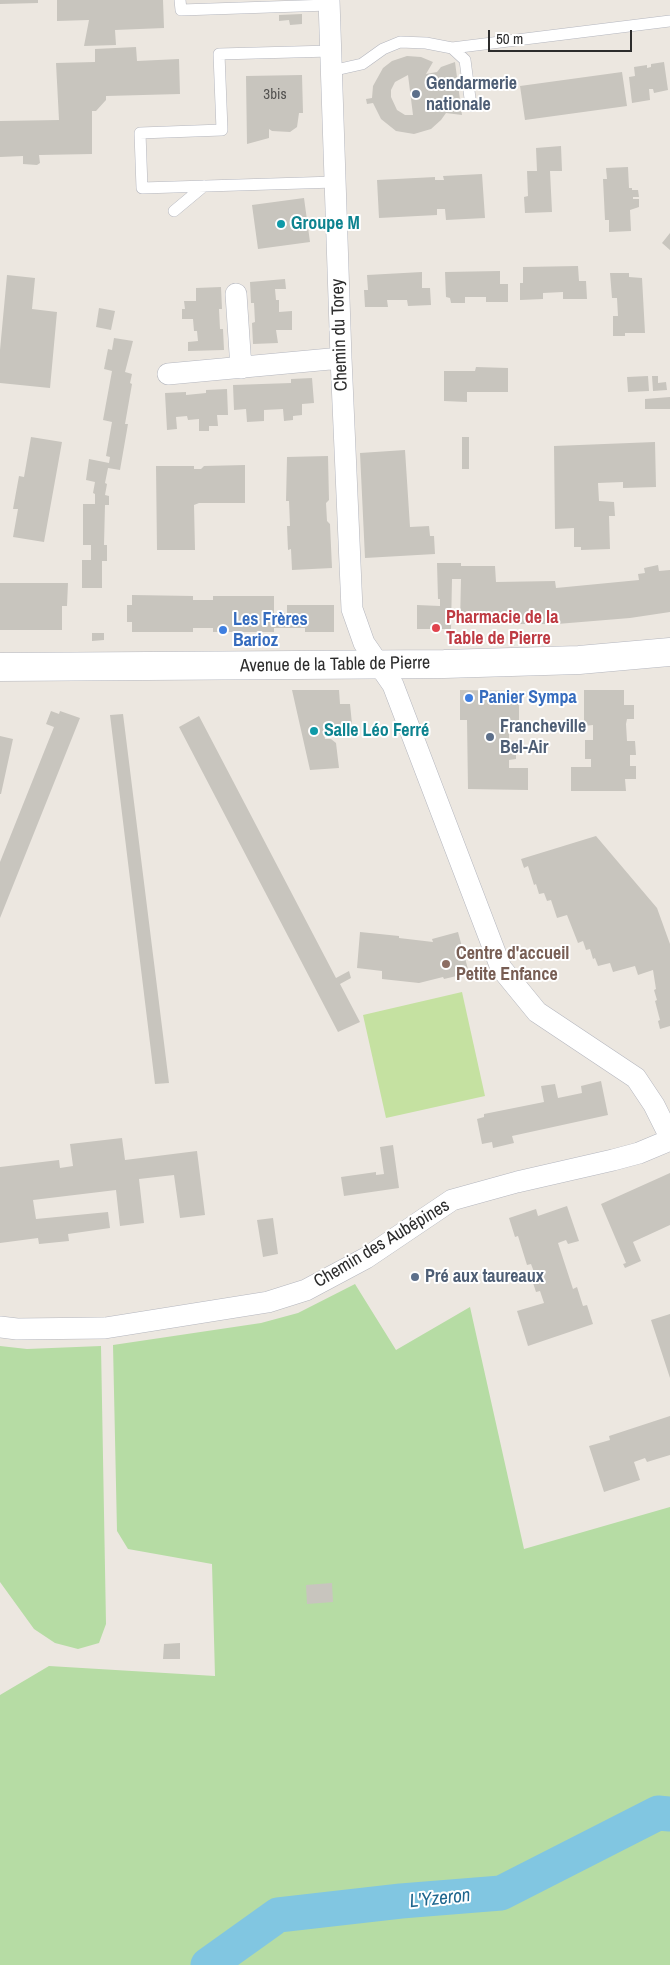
<!DOCTYPE html>
<html>
<head>
<meta charset="utf-8">
<style>
  body { margin:0 }
  #map { position:relative; width:670px; height:1965px; overflow:hidden; background:#ece7e0; font-family:"Archivo Narrow",sans-serif }
  canvas { display:block }
  .scale { position:absolute; left:488px; top:30px; width:144px; height:22px; box-sizing:border-box; border:2px solid #2c2c2c; border-top:0; padding-left:6px; font-size:15px; line-height:18px; white-space:nowrap; color:#2c2c2c; -webkit-text-stroke:4px #fff; paint-order:stroke }
</style>
</head>
<body>
<div id="map">
<canvas width="670" height="1965"></canvas>
<div class="scale">50 m</div>
</div>
<script>
const ctx = document.querySelector('canvas').getContext('2d');
ctx.lineJoin = 'round';
function fillPath(path, color) { ctx.fillStyle = color; ctx.fill(path, 'evenodd'); }
const shape = rows => new Path2D(rows.map(r => 'M' + r).join(''));
function trace(path, color, width, dash) { ctx.strokeStyle = color; ctx.lineWidth = width; ctx.lineCap = dash ? 'butt' : 'round'; ctx.setLineDash(dash || []); ctx.stroke(path); }
function write(font, color, halo, rows, align = 'center') {
  ctx.font = font + ' "Archivo Narrow",sans-serif'; ctx.lineWidth = 4; ctx.setLineDash([]); ctx.textBaseline = 'middle'; ctx.strokeStyle = halo; ctx.fillStyle = color; for (const [text, x, y, turn = 0] of rows) {
    ctx.save(); ctx.translate(x, y); ctx.rotate((+turn || 0) * Math.PI / 180); ctx.textAlign = isNaN(turn) ? turn : align; if (halo) ctx.strokeText(text, 0, 0); ctx.fillText(text, 0, 0); ctx.restore();
  }
}
fillPath(shape([
  [355,1284,396,1350,470,1307,524,1549,670,1507,670,1965,0,1965,0,1695,49,1666,215,1676,212,1564,128,1549,117,1531,113,1345,261,1323,298,1313],
  [0,1346,27,1349,101,1346,106,1624,99,1643,78,1649,55,1643,34,1629,0,1582]
]), '#b6dca4');
fillPath(shape([
  [462,992,485,1096,386,1118,363,1015]
]), '#c5e1a1');
trace(shape([
  [208,1965,278,1915,401,1901,501,1893,658,1813,670,1814]
]), '#81c6e1', 35);
fillPath(shape([
  [0,0,38,0,38,3,0,4],
  [57,0,163,0,164,28,115,30,116,45,84,46,89,20,57,21],
  [302,14,302,24,290,25,289,20,279,21,279,15],
  [136,47,137,61,179,59,180,94,106,96,106,100,96,111,92,111,92,154,39,155,40,163,37,165,23,164,23,156,0,157,0,121,59,120,56,63,95,62,95,49],
  [407,56,421,57,433,62,426,74,437,72,441,67,455,62,462,115,446,113,441,120,431,129,414,134,396,131,381,119,373,103,367,104,366,99,372,98,373,86,383,68,392,61],
  [408,75,413,115,405,115,397,110,391,97,391,90,395,82],
  [664,62,668,90,654,93,653,89,649,89,650,100,632,103,629,77,635,76,634,67,647,65,647,68,651,67,651,64],
  [622,72,627,106,525,120,520,86],
  [302,75,303,113,299,113,297,127,290,132,272,131,269,129,269,138,247,144,246,76],
  [561,146,562,171,550,171,552,212,525,213,524,197,528,196,527,171,537,171,536,148],
  [628,167,629,188,632,188,632,190,638,190,639,197,633,197,633,199,639,199,639,207,630,210,631,231,609,232,609,220,605,220,603,179,607,179,606,168],
  [482,174,485,218,446,220,445,209,437,209,437,215,379,218,377,180,435,177,435,180,444,180,443,176],
  [304,198,310,242,258,249,252,205],
  [670,233,670,250,662,243],
  [578,266,579,281,586,281,587,299,563,299,563,292,543,293,543,299,520,300,520,283,523,283,523,267],
  [500,271,500,284,508,284,508,302,486,302,486,297,465,297,465,303,451,303,450,298,446,297,445,272],
  [422,272,422,288,430,288,431,305,408,306,407,300,387,300,388,307,365,307,364,290,368,290,367,275],
  [610,273,629,273,629,277,642,278,645,333,625,333,625,336,613,336,613,316,618,316,617,298,612,298],
  [7,275,35,278,32,309,57,312,50,388,0,383,0,350],
  [285,279,286,289,275,289,276,300,279,300,279,312,292,311,292,330,276,330,278,343,253,344,252,323,255,322,254,303,251,303,250,282],
  [221,287,222,309,219,309,220,329,223,329,224,350,188,351,188,342,198,341,197,331,194,331,193,319,182,319,182,309,185,309,184,301,196,301,196,288],
  [99,308,115,311,111,330,96,327],
  [114,338,133,341,125,372,132,374,130,383,132,384,125,424,128,424,120,470,108,468,105,483,107,484,105,495,109,496,109,505,105,505,104,545,107,545,107,561,102,561,102,588,82,588,82,560,91,560,91,545,83,545,83,504,95,504,95,494,93,493,95,482,86,480,89,459,109,463,110,457,106,456,112,422,103,420,112,371,104,369,108,349,112,350],
  [476,367,508,368,508,392,467,392,467,402,444,401,444,371,475,371],
  [648,376,649,391,628,392,627,377],
  [652,376,658,376,658,383,666,382,667,390,653,391],
  [312,378,314,403,302,404,302,415,293,416,293,420,284,421,283,409,264,410,264,421,247,422,246,409,234,410,233,385,291,383,291,379],
  [227,389,228,415,217,415,218,426,209,426,209,431,199,431,199,419,188,420,187,416,176,417,177,429,167,430,165,393,186,392,186,395,206,393,206,390],
  [670,397,670,409,645,409,645,399],
  [31,437,62,442,44,542,13,537,18,509,13,509,19,476,24,477],
  [462,437,469,437,469,469,462,469],
  [655,442,656,487,623,488,623,482,598,483,599,501,614,502,615,516,609,516,610,549,581,550,581,547,574,547,574,528,555,529,554,446],
  [405,450,410,527,429,526,430,536,434,536,435,554,365,558,360,453],
  [328,456,329,500,326,503,327,521,330,524,332,568,292,570,291,549,288,550,287,526,290,526,289,501,286,501,287,457],
  [245,465,245,503,199,503,194,505,195,550,157,550,156,466,194,466,194,469,201,469,204,466],
  [437,563,461,563,461,566,495,566,496,582,555,581,556,588,639,580,638,574,645,573,644,568,658,565,659,571,670,570,670,612,630,618,557,624,460,624,461,579,452,579,451,629,417,629,417,605,440,606,440,599,438,599],
  [0,583,68,583,67,606,62,606,62,630,0,630],
  [132,595,193,596,193,600,213,600,213,596,274,596,274,613,287,613,287,605,334,605,334,632,305,632,305,628,274,628,274,632,213,632,213,628,193,628,193,632,132,632,132,622,127,622,127,605,132,605],
  [92,633,104,633,104,640,92,641],
  [292,690,339,690,340,704,350,704,352,724,342,724,342,728,326,729,324,733,325,739,331,739,336,743,339,768,310,770],
  [460,690,519,691,519,726,509,726,509,741,516,741,516,759,509,760,509,768,528,768,528,790,468,789,467,720,460,720],
  [584,690,624,690,624,705,634,705,634,719,627,719,626,724,627,741,635,741,636,755,630,755,630,766,636,766,636,779,625,779,626,791,571,791,571,767,591,767,591,759,585,759,585,740,593,740,593,725,584,726],
  [51,711,59,714,60,711,80,718,0,918,0,862,54,727,46,724],
  [123,714,169,1083,155,1084,110,715],
  [199,716,336,978,349,971,351,978,340,984,360,1022,338,1032,179,727],
  [0,736,13,739,1,794,0,794],
  [596,836,657,908,670,944,670,1026,660,1029,658,1021,660,1020,655,1001,657,1000,654,990,656,989,653,970,638,975,635,966,613,972,610,963,598,966,595,958,593,959,590,949,586,950,583,941,578,943,567,915,557,918,551,900,547,901,544,893,539,894,536,884,534,885,528,866,524,868,521,859],
  [360,932,399,936,399,938,433,942,432,939,458,932,469,973,444,979,443,977,419,983,382,979,382,971,357,968],
  [601,1081,608,1115,512,1136,514,1143,493,1148,492,1142,482,1144,477,1119,484,1117,484,1114,544,1102,541,1086,555,1084,558,1098,582,1093,581,1086],
  [122,1138,125,1160,197,1151,205,1215,180,1218,174,1175,139,1179,144,1223,120,1226,116,1190,33,1200,36,1219,108,1212,110,1228,68,1234,69,1241,39,1244,38,1238,0,1243,0,1167,59,1160,60,1168,73,1166,70,1144],
  [393,1145,399,1188,344,1196,341,1177,376,1172,376,1175,384,1174,380,1147],
  [670,1173,670,1225,633,1242,641,1261,625,1268,623,1264,626,1263,601,1204],
  [567,1206,579,1241,568,1244,566,1240,558,1243,573,1289,577,1287,583,1306,587,1305,593,1324,528,1346,517,1311,544,1303,540,1291,536,1292,530,1274,534,1272,531,1264,527,1265,518,1236,515,1237,509,1218,536,1209,538,1216],
  [273,1218,278,1254,263,1257,257,1220],
  [670,1314,670,1378,651,1320],
  [670,1416,670,1455,647,1462,645,1458,634,1462,640,1480,604,1492,589,1446,610,1440,609,1436],
  [332,1583,333,1602,307,1604,306,1585],
  [180,1643,180,1659,163,1659,164,1644]
]), '#c8c5be');
const service = shape([
  [180,0,181,10,329,5],
  [452,48,465,60,471,106],
  [331,51,219,54,222,130,140,133,142,188,335,182],
  [331,71,362,64,383,49,400,42,426,43,452,48,670,21],
  [174,211,204,186]
]);
const minor = shape([
  [329,0,341,358,352,609,364,643,393,685,501,968,537,1012,636,1078,654,1105,670,1137],
  [236,294,241,368],
  [168,374,341,358],
  [0,1327,17,1329,105,1328,268,1302,306,1290,366,1258,452,1200,517,1182,613,1160,639,1153,670,1140]
]);
const secondary = shape([
  [0,667,444,664,579,660,670,652]
]);
trace(service, '#b4b6be', 12);
trace(minor, '#b4b6be', 22);
trace(secondary, '#b4b6be', 29);
trace(service, '#fff', 11);
trace(minor, '#fff', 21);
trace(secondary, '#fff', 28);
for (const [x, y, r, color] of [
  [416,94,5,"#5c6f8a"],
  [281,224,5,"#0f9aa8"],
  [436,628,5,"#e0444e"],
  [223,630,5,"#3f7fe0"],
  [469,698,5,"#3f7fe0"],
  [314,731,5,"#0f9aa8"],
  [490,737,5,"#5c6f8a"],
  [446,964,5,"#8d6e63"],
  [415,1277,5,"#5c6f8a"]
]) { const dot = new Path2D(); dot.arc(x, y, r, 0, 2 * Math.PI); ctx.fillStyle = color; ctx.fill(dot); trace(dot, '#fff', 2); }
write('15px', '#535250', null, [
  ["3bis",275,95]
]);
write('bold 18px', '#4e5e75', '#fff', [
  ["Gendarmerie",426,84],
  ["nationale",426,105],
  ["Francheville",500,727],
  ["Bel-Air",500,748],
  ["Pré aux taureaux",425,1277]
], 'left');
write('bold 18px', '#0d838f', '#fff', [
  ["Groupe M",291,224],
  ["Salle Léo Ferré",324,731]
], 'left');
write('18px', '#2c2c2c', '#fff', [
  ["Chemin du Torey",340,335,-92],
  ["Avenue de la Table de Pierre",335,665,-1],
  ["Chemin des Aubépines",382,1244,-31]
]);
write('bold 18px', '#be3a42', '#fff', [
  ["Pharmacie de la",446,618],
  ["Table de Pierre",446,639]
], 'left');
write('bold 18px', '#366cbe', '#fff', [
  ["Les Frères",233,620],
  ["Barioz",233,641],
  ["Panier Sympa",479,698]
], 'left');
write('bold 18px', '#785e54', '#fff', [
  ["Centre d'accueil",456,954],
  ["Petite Enfance",456,975]
], 'left');
write('italic 19px', '#1e668e', '#fff', [
  ["L'Yzeron",440,1899,-6]
]);
</script>
</body>
</html>
